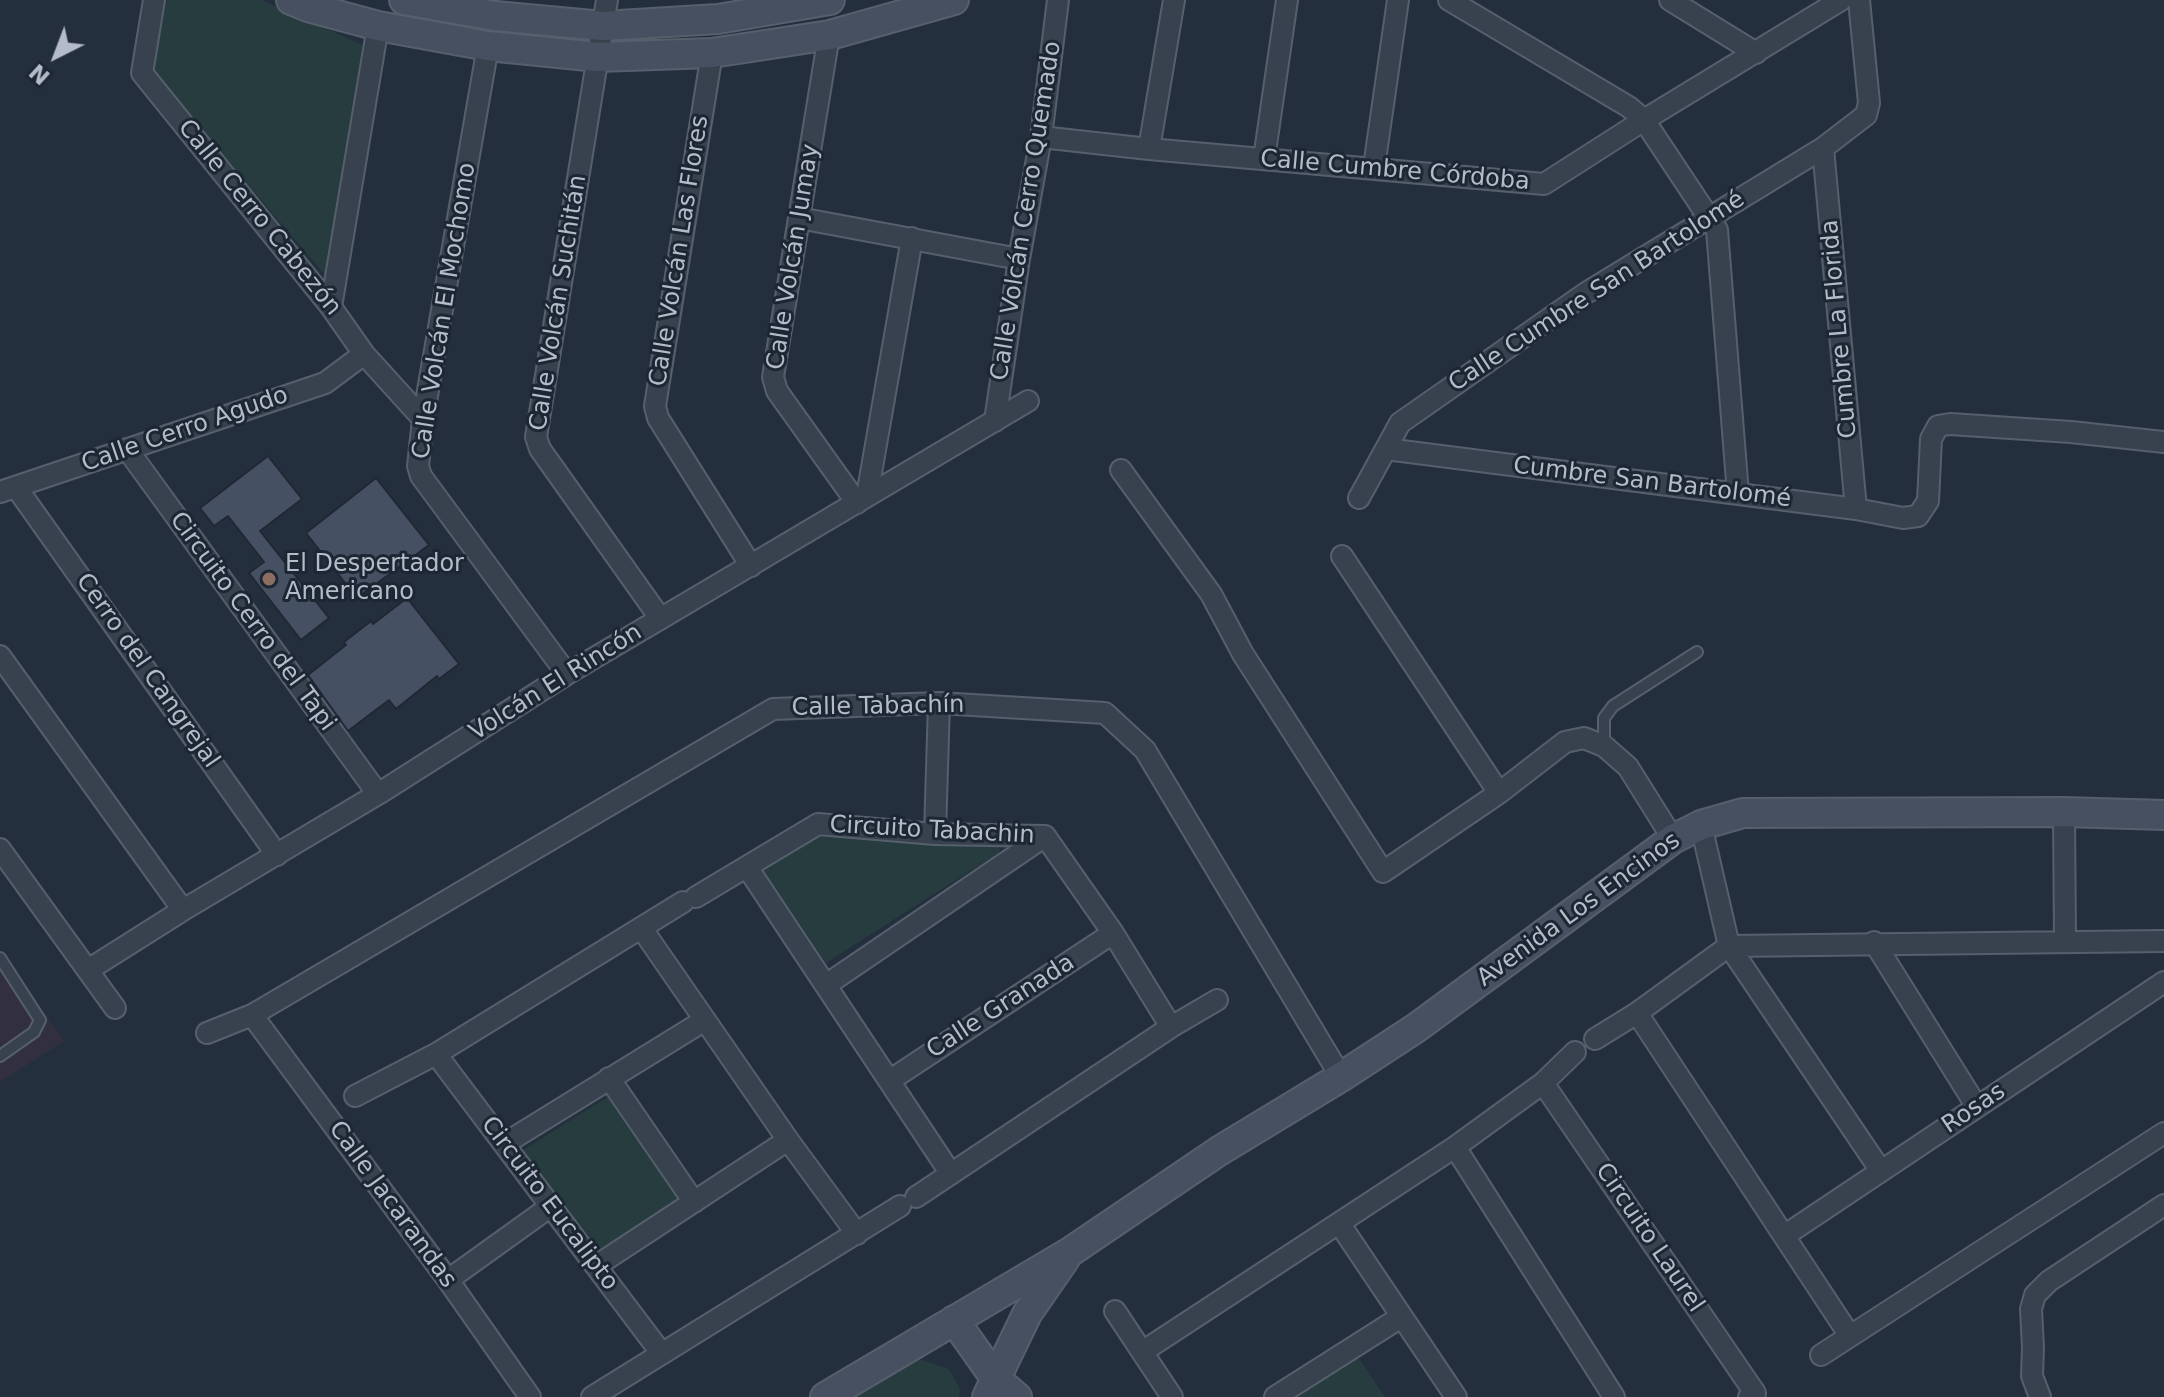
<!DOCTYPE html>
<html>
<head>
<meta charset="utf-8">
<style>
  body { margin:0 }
  #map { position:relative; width:2164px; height:1397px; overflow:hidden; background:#242f3e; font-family:"DejaVu Sans",sans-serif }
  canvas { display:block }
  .north { position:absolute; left:16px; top:16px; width:80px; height:80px; -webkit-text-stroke:6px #1d2633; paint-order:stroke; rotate:222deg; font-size:22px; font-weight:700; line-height:32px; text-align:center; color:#b4bcc9 }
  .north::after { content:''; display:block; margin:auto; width:28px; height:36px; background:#b4bcc9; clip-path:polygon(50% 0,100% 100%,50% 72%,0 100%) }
</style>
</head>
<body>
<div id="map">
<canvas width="2164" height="1397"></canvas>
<div class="north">N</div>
</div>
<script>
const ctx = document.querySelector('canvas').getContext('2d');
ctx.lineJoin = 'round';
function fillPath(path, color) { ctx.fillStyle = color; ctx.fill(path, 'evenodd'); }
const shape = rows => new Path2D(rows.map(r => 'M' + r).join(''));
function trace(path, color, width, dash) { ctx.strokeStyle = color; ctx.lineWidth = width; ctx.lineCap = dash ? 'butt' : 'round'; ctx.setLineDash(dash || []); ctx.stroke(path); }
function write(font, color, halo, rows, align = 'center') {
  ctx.font = font + ' "DejaVu Sans",sans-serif'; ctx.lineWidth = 6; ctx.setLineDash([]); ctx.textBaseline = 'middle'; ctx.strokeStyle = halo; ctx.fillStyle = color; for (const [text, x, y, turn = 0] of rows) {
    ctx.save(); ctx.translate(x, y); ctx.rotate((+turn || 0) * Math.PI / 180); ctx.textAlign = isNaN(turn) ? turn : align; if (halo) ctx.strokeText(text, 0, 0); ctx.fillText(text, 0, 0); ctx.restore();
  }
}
fillPath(shape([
  [0,950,64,1041,0,1082]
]), '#32303f');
fillPath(shape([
  [167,0,262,0,363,45,326,276,152,72],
  [823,829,999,839,1000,852,826,963,761,866],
  [614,1093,684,1200,600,1249,520,1152],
  [1357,1355,1385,1397,1290,1397],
  [909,1360,922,1360,949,1369,960,1389,959,1397,855,1397]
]), '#263c3f');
const building = shape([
  [268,456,302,499,260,531,329,618,301,640,249,573,264,562,228,516,214,526,200,508,268,456],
  [376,478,429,545,357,598,306,533,376,478],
  [407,598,459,664,439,679,437,676,396,709,389,700,348,731,308,675,346,645,344,642,371,621,373,624,407,598]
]);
fillPath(building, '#455162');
trace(building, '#1f2835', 2);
const lane = shape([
  [1604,746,1604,718,1613,706,1697,652],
  [0,958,40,1020,34,1032,0,1056]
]);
const street = shape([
  [154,0,142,73,331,307,364,354,423,419],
  [607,0,536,437,540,449,660,618],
  [1449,0,1629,107,1644,120,1717,230,1738,494],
  [1670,0,1756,53],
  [829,35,773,377,777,391,857,503],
  [488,46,423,419,418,466,421,476,567,674],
  [712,53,655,406,658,418,751,566],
  [1041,137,1149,149,1544,184,1644,120,1841,0],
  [1823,148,1856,509],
  [1149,149,1174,0],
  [1264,159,1287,0],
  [1374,167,1398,0],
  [799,218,1019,259],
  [331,307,378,26],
  [995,421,1019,259,1041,137,1058,0],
  [127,449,378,794],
  [1386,449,1856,509,1903,518,1918,516,1928,501,1931,439,1938,426,1950,424,2071,432,2164,442],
  [1121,470,1211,594,1243,654,1383,872,1499,793,1565,742,1584,738,1604,746,1628,767,1673,839],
  [16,487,277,855],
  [0,492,325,383,364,354],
  [867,496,912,238],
  [1359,498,1400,423,1586,293,1823,148,1866,115,1869,103,1859,0],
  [1342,556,1499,793],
  [0,656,183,910],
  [2064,812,2065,941],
  [1701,825,1729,946,1881,1171],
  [935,834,939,703],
  [1045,836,1113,933,1171,1027],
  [0,849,115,1008],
  [747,867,951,1174],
  [696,897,818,824,935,834,1045,836],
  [642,929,788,1140,857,1234],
  [1874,942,1977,1107],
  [88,970,183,910,378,794,567,674,1028,401],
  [826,985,1045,836],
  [252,1015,448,1280,530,1397],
  [207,1033,252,1015,773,709,939,703,1105,713,1145,750,1341,1077],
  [1595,1039,1637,1013],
  [436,1054,662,1354],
  [609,1078,694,1202],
  [889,1081,1113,933],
  [1543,1083,1755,1393,1749,1397],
  [355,1096,436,1054,683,902],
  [504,1144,705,1020],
  [1455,1147,1614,1397],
  [916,1197,1171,1027,1217,1000],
  [1339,1223,1456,1397],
  [1784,1236,2164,982],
  [596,1266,788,1140],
  [448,1280,551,1206],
  [1115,1311,1172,1397],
  [1850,1336,1637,1013,1729,946,2164,941],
  [1142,1352,1455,1147,1543,1083,1575,1052],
  [1821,1355,2164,1133],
  [592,1397,900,1206],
  [1275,1397,1401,1317],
  [2040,1397,2032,1376,2033,1348,2031,1309,2035,1295,2049,1281,2164,1205]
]);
const secondary = shape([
  [291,0,308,7,378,26,488,46,598,57,712,53,830,35,954,0],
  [404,0,495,16,603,26,718,19,830,0],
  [954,1320,995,1378,1017,1397],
  [825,1397,1070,1252,1219,1151,1341,1077,1416,1028,1673,839,1701,825,1743,813,2064,812,2164,815],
  [987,1397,1027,1314,1065,1259]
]);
trace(lane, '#565f6c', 14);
trace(street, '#565f6c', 24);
trace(secondary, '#565f6c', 32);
trace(lane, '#38414e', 10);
trace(street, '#38414e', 20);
trace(secondary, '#465061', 28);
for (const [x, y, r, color] of [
  [269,579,8,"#8d6e63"]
]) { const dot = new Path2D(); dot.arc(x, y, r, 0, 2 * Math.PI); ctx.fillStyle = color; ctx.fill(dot); trace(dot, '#1d2633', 3); }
write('24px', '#b4bcc9', '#1d2633', [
  ["Calle Cumbre Córdoba",1395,171,5],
  ["Calle Volcán Cerro Quemado",1027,211,-81],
  ["Calle Cerro Cabezón",259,218,51],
  ["Calle Volcán Las Flores",680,251,-81],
  ["Calle Volcán Jumay",794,257,-81],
  ["Calle Cumbre San Bartolomé",1597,292,-33],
  ["Calle Volcán Suchitán",559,303,-81],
  ["Calle Volcán El Mochomo",445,311,-81],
  ["Cumbre La Florida",1840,329,-95],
  ["Calle Cerro Agudo",185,430,-19],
  ["Cumbre San Bartolomé",1652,483,7],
  ["Circuito Cerro del Tapi",252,622,54],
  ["Cerro del Cangrejal",147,671,55],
  ["Volcán El Rincón",556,683,-32],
  ["Calle Tabachín",878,707,-1],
  ["Circuito Tabachin",932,831,3],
  ["Avenida Los Encinos",1579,910,-36],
  ["Calle Granada",1001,1007,-33],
  ["Rosas",1974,1109,-34],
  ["Circuito Eucalipto",549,1204,53],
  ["Calle Jacarandas",392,1205,54],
  ["Circuito Laurel",1649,1238,56]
]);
write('24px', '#b4bcc9', '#1d2633', [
  ["El Despertador",285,565],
  ["Americano",285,593]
], 'left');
</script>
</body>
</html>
